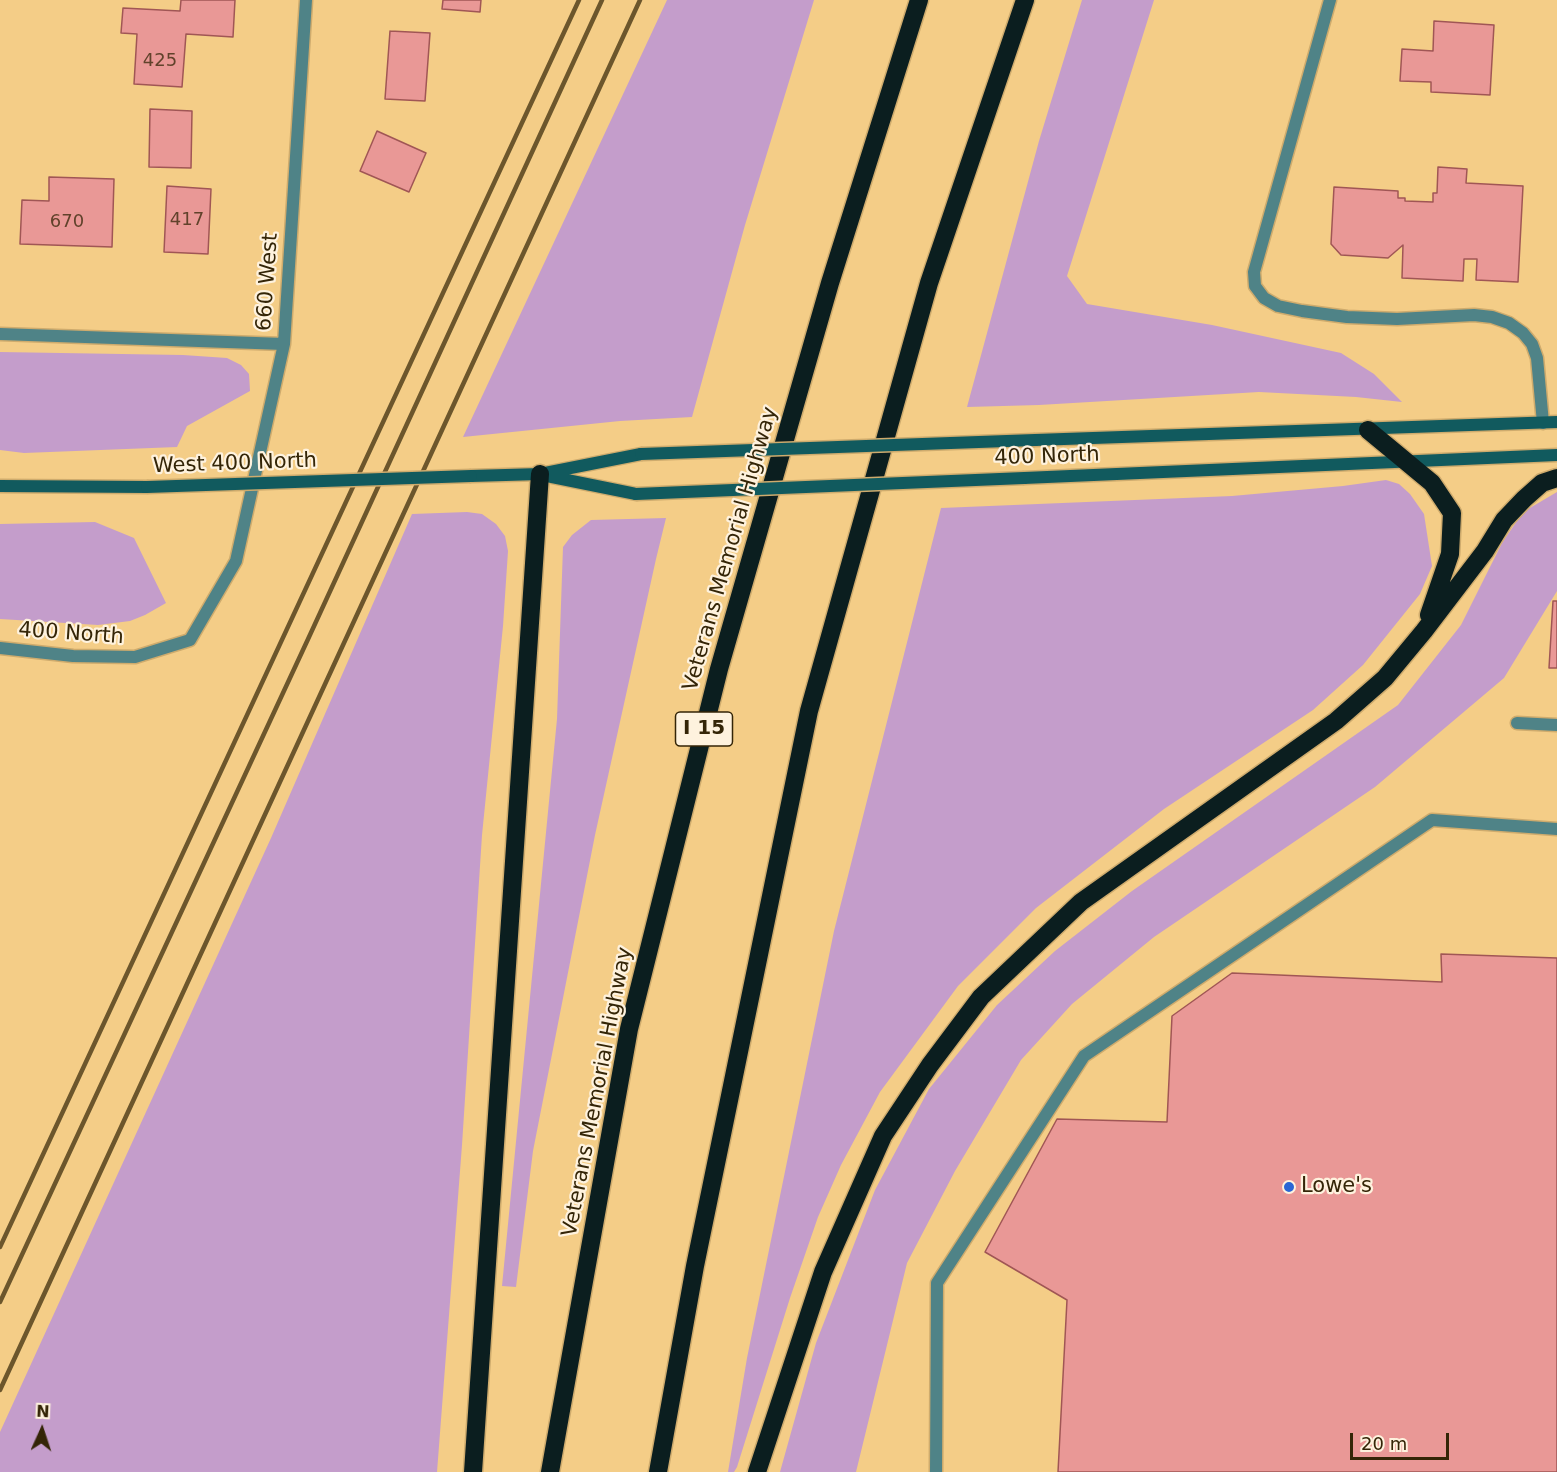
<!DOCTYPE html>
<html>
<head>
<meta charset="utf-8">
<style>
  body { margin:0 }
  #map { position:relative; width:1557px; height:1472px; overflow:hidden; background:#f4cd87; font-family:"DejaVu Sans",sans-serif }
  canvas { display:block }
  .north { position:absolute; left:12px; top:1400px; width:60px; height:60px; -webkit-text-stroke:4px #fef2de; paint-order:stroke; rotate:3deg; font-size:16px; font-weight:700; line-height:24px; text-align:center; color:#342507 }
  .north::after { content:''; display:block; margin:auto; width:21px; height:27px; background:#342507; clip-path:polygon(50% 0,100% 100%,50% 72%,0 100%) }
  .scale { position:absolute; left:1350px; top:1433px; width:99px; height:27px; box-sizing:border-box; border:3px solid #342507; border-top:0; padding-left:8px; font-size:18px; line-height:21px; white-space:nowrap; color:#342507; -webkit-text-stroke:4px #fef2de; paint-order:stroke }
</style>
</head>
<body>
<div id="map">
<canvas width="1557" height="1472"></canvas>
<div class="north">N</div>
<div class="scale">20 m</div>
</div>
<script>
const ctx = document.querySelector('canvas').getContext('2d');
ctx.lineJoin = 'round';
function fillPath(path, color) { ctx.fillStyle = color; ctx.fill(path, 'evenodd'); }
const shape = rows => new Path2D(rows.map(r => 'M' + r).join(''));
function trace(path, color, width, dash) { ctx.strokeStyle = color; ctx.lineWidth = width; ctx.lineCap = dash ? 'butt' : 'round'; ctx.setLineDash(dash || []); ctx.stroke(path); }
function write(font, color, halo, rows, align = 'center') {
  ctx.font = font + ' "DejaVu Sans",sans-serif'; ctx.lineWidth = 4.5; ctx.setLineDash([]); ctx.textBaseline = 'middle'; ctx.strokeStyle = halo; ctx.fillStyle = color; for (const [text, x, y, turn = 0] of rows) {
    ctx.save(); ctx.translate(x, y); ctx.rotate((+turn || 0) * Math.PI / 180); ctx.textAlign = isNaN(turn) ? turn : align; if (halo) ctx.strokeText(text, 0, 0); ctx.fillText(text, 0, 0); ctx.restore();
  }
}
fillPath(shape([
  [667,0,814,0,745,225,692,417,620,421,463,437],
  [1082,0,1154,0,1067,276,1087,304,1212,325,1341,353,1374,374,1402,402,1356,397,1259,392,1039,405,967,407,1039,141],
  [0,352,183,355,227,358,241,365,249,374,250,391,187,426,177,447,24,453,0,450],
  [1386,480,1399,484,1410,494,1424,514,1432,566,1420,594,1363,665,1313,710,1164,809,1036,908,958,986,880,1092,841,1165,818,1217,790,1298,737,1467,734,1472,728,1472,747,1358,834,931,941,508,1232,496,1343,486],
  [1557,492,1557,591,1504,678,1375,787,1154,937,1072,1004,1021,1060,955,1171,907,1263,856,1472,780,1472,816,1343,875,1190,929,1089,997,1005,1055,951,1132,891,1398,705,1461,625,1502,543,1523,512],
  [467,512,482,514,496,524,505,536,508,551,503,626,482,835,462,1145,437,1472,0,1472,0,1432,271,838,412,514],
  [666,518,656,559,595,835,533,1151,516,1287,502,1286,557,719,563,547,572,535,591,520],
  [95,522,134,538,166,603,145,615,130,621,98,625,0,619,0,524]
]), '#c49dcb');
const building = shape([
  [181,0,235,0,233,37,186,34,182,87,134,84,137,34,121,33,123,8,180,11,181,0],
  [443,0,481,0,480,12,442,9,443,0],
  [1434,21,1494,25,1490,95,1431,92,1431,82,1400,81,1402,49,1433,51,1434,21],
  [390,31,430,33,425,101,385,99,390,31],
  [150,109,192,111,191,168,149,167,150,109],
  [377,131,426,153,409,192,360,171,377,131],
  [1438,167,1467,169,1466,183,1523,186,1518,282,1476,280,1477,259,1464,259,1463,281,1402,278,1403,245,1388,258,1341,255,1331,244,1334,187,1398,191,1398,198,1405,198,1405,201,1433,202,1433,193,1437,193,1438,167],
  [49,177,114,179,112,247,20,244,22,200,49,201,49,177],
  [167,186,211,189,208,254,164,252,167,186],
  [1553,601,1557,601,1557,668,1549,668,1553,601],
  [1441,954,1557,958,1557,1472,1058,1472,1067,1300,985,1252,1057,1119,1167,1122,1172,1016,1232,973,1442,982,1441,954]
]);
fillPath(building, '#e99896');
trace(building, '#a05655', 1.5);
const lane = shape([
  [1330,0,1254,272,1255,286,1264,298,1278,306,1302,311,1347,317,1397,319,1474,315,1492,317,1509,323,1523,333,1532,344,1537,358,1543,423],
  [1517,723,1557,725],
  [936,1472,937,1283,1084,1056,1432,820,1557,829]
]);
const street = shape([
  [0,334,284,344],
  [0,648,73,656,135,657,190,640,236,561,284,344,306,0]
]);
const secondary = shape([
  [1035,440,1557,422],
  [471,476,540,474,641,454],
  [547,476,636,494],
  [1024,478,1557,455],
  [0,486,147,487]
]);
const highway = shape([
  [1368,430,1432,483,1452,513,1450,554,1429,615],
  [473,1472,540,474],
  [550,1472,629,1029,719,669,830,283,919,0],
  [658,1472,695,1266,809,711,929,283,1025,0],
  [757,1472,823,1272,883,1136,930,1065,981,997,1081,902,1336,721,1385,678,1424,631,1485,551,1504,520,1524,499,1542,483,1557,478]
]);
trace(lane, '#ceab6d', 15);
trace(street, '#ceab6d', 15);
trace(secondary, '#ceab6d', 15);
trace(highway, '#ceab6d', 21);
trace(lane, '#4f8387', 12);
trace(street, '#4f8387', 12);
trace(secondary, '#115a5e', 12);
trace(highway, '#0b1e1f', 18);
trace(shape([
  [0,1247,579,0],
  [0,1302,309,637,602,0],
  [0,1390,640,0]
]), '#6c562c', 4.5);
const secondaryBridge = shape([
  [641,454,1035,440],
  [147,487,471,476],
  [636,494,1024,478]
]);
trace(secondaryBridge, '#ceab6d', 15, []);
trace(secondaryBridge, '#115a5e', 12);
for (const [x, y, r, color] of [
  [1289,1187,6,"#2a66d4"]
]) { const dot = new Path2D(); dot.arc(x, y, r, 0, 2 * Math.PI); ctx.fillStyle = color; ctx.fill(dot); trace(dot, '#fef2de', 2); }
write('18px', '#61422b', null, [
  ["425",160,61],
  ["417",187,220],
  ["670",67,222]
]);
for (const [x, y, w] of [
  [704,729,57]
]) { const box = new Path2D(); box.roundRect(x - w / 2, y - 17, w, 34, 4.5); ctx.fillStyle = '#fef2de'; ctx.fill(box); trace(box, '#342507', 1.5); }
write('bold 20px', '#342507', null, [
  ["I 15",704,729]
]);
write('21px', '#342507', '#fef2de', [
  ["660 West",268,282,-86],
  ["400 North",1047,457,-2],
  ["West 400 North",235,464,-2],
  ["Veterans Memorial Highway",731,549,-74],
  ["400 North",71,634,4],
  ["Veterans Memorial Highway",598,1092,-79]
]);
write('21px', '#342507', '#fef2de', [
  ["Lowe's",1301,1187]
], 'left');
</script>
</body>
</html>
